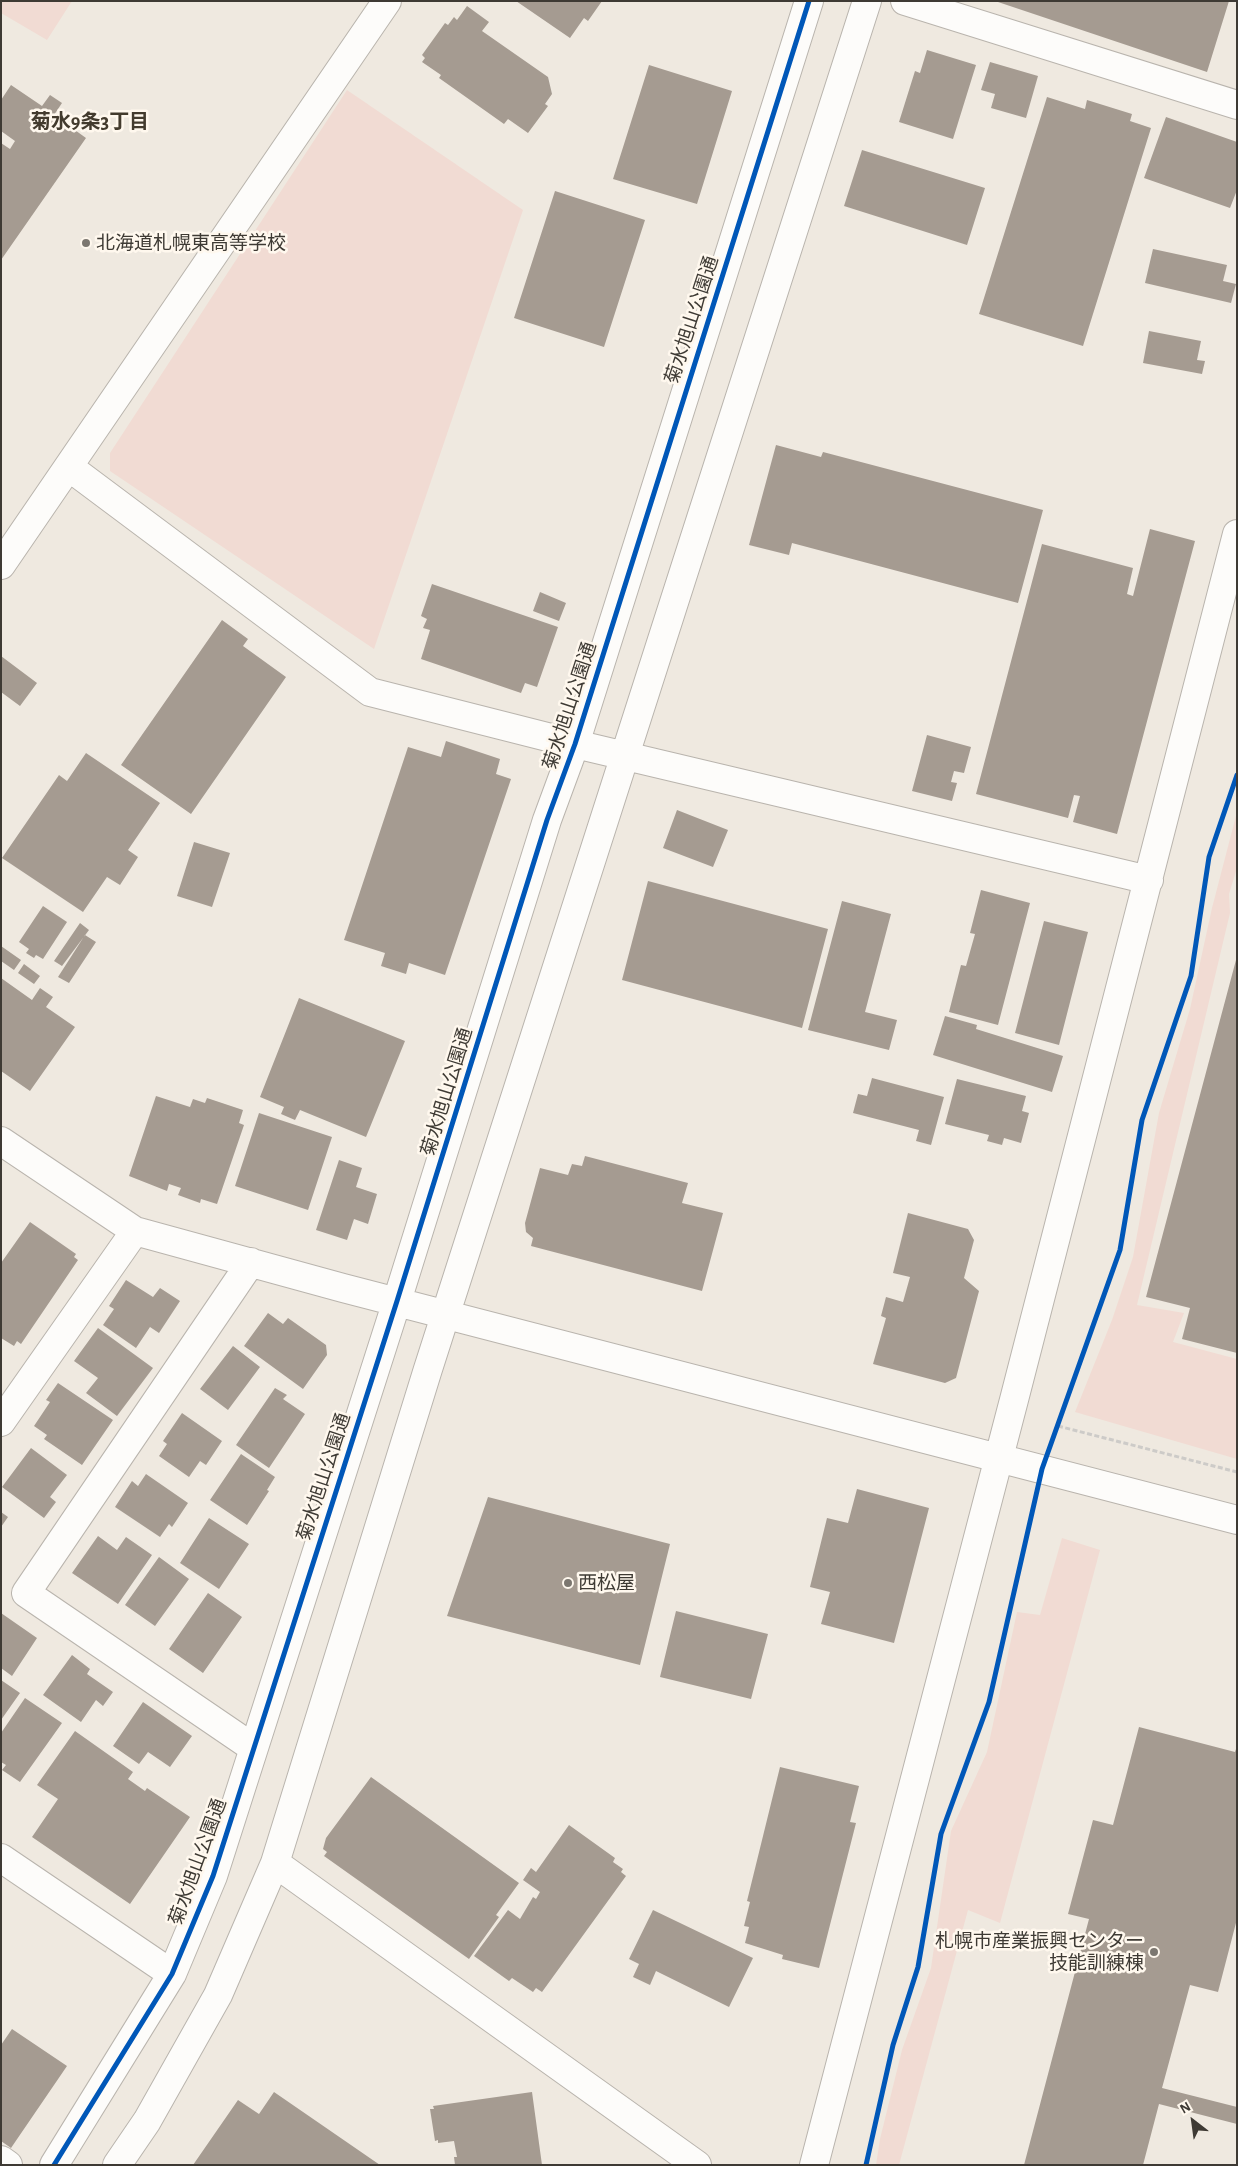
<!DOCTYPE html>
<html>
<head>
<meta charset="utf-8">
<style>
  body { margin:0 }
  #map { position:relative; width:1238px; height:2166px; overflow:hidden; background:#efe9e0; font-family:"Alegreya Sans",sans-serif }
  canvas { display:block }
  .frame { position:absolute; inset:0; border:2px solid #3e3a34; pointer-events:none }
  .north { position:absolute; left:1168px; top:2096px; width:50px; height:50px; -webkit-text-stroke:4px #fff8ee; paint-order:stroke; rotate:330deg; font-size:14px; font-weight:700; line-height:20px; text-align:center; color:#3e3a34 }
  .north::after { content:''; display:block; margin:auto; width:18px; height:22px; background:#3e3a34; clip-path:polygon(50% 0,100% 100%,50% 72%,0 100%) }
</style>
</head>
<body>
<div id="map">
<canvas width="1238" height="2166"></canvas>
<div class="frame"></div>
<div class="north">N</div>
</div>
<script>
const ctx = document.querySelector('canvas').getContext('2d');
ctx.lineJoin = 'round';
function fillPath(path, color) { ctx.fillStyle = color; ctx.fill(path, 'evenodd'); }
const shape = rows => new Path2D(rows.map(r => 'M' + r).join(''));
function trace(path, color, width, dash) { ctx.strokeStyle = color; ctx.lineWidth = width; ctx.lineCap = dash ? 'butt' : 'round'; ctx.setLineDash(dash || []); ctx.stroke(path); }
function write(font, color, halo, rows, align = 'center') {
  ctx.font = font + ' "Alegreya Sans","Noto Sans JP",sans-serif'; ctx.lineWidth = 5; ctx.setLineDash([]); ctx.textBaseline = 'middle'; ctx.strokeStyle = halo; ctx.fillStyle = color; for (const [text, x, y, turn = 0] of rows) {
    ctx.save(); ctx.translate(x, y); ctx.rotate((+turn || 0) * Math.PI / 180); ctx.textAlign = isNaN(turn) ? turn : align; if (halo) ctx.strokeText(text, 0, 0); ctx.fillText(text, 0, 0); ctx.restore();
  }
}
fillPath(shape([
  [1,1,72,1,47,40,1,13],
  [347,90,523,210,374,649,110,471,110,453],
  [1237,812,1237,868,1229,894,1230,913,1137,1305,1184,1313,1173,1342,1237,1359,1237,1459,1075,1412,1112,1320,1133,1257,1159,1113,1190,1009,1212,908],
  [1062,1538,1100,1550,1000,1923,968,1910,899,2165,876,2165,880,2139,902,2050,931,1968,951,1831,987,1752,1017,1612,1040,1615]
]), '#f1dbd3');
fillPath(shape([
  [516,1,602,1,588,21,584,18,570,38],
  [995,1,1229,1,1207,72],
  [467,6,489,22,482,31,548,77,552,94,545,104,548,106,528,133,508,119,504,124,439,78,441,75,422,62,425,58,422,55,445,23,448,25,454,17,457,20],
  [927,50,976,65,953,139,899,122,915,71,920,73],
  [990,62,1038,76,1026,118,991,108,995,94,981,90],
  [649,65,732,91,697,204,613,179],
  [11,85,42,106,50,95,62,103,54,115,86,138,1,260,1,143,10,149,15,141,1,131,1,100],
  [1047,97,1085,109,1087,100,1132,114,1130,121,1151,128,1083,346,979,314],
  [1166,117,1237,142,1237,190,1230,208,1144,178],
  [862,150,985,188,967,245,844,206],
  [555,191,645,220,604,347,514,318],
  [1153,249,1227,265,1223,281,1236,284,1231,303,1145,283],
  [1149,331,1201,341,1197,360,1205,361,1202,374,1143,363],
  [776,445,821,457,823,452,1043,510,1018,603,792,543,789,555,749,545],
  [1150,529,1195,541,1117,834,1073,822,1080,796,1074,795,1068,818,976,794,1042,544,1133,568,1127,594,1133,596],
  [432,584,558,627,537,687,525,683,521,693,421,659,430,630,423,628,427,619,421,616],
  [540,592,566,603,559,621,533,611],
  [222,620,248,639,243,646,286,677,191,814,121,765],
  [1,656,37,683,20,706,1,692],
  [927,735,971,747,964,773,954,771,951,782,957,783,952,801,912,791],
  [446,741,500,759,496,774,511,779,445,975,409,963,406,974,381,966,385,953,344,940,408,747,441,757],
  [86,753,160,803,128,850,138,857,120,885,107,877,83,912,2,858,59,775,67,781],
  [677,810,728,830,713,867,663,848],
  [194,842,230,853,212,907,177,896],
  [648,881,828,929,802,1028,622,980],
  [981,890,1030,903,998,1025,949,1012,961,965,966,966,975,934,970,933],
  [842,901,891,914,865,1012,897,1020,889,1050,808,1030],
  [43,906,67,922,43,959,36,955,34,958,26,953,29,949,19,942],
  [1044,921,1088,932,1059,1045,1015,1033],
  [80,923,89,930,62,966,54,961],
  [85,935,96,942,69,983,58,977],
  [1,946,21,960,14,970,1,961],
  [1236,960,1237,960,1237,1353,1182,1339,1190,1308,1146,1297],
  [24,964,40,976,34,984,18,973],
  [1,978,32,1000,40,988,53,997,46,1007,75,1027,30,1091,1,1071],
  [299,998,405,1041,366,1137,300,1110,295,1120,281,1114,284,1107,260,1097],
  [945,1016,977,1025,976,1029,1063,1056,1052,1092,933,1055],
  [872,1078,944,1097,931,1145,916,1141,919,1130,853,1113,858,1094,867,1096],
  [957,1079,1026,1096,1022,1111,1029,1113,1021,1143,1004,1138,1002,1145,987,1141,989,1135,945,1124],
  [156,1096,190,1107,193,1099,205,1103,207,1098,243,1110,239,1123,244,1125,217,1204,201,1199,200,1203,178,1195,181,1188,169,1184,167,1191,129,1176],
  [259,1113,332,1137,308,1210,235,1186],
  [585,1156,688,1183,682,1203,723,1213,702,1291,531,1246,533,1238,526,1232,525,1223,540,1168,568,1175,572,1164,582,1166],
  [339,1160,362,1168,356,1187,377,1194,368,1224,354,1219,347,1240,316,1230],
  [908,1213,968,1229,974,1240,964,1278,979,1291,956,1378,945,1383,873,1364,886,1318,881,1316,886,1297,903,1302,910,1277,893,1273],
  [30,1222,76,1254,74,1257,78,1260,21,1344,17,1341,14,1346,1,1338,1,1263],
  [126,1280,153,1297,160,1288,180,1301,159,1333,150,1327,136,1348,103,1325,114,1309,109,1306],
  [268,1313,283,1324,288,1318,326,1345,327,1355,303,1389,244,1346],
  [98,1328,153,1368,117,1416,86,1393,98,1378,74,1361],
  [233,1346,260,1367,228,1410,200,1389],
  [58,1383,113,1420,82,1465,44,1439,47,1435,34,1426,50,1402,46,1400],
  [275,1388,287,1395,283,1399,305,1414,269,1468,236,1445],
  [182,1413,222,1441,206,1465,200,1461,189,1477,159,1456,167,1444,163,1441],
  [31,1448,67,1475,50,1497,56,1502,44,1518,2,1487],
  [241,1454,275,1477,267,1490,269,1491,247,1525,210,1500],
  [146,1474,188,1503,172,1527,169,1524,160,1537,115,1507,132,1481,138,1486],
  [857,1489,929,1508,894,1643,821,1624,830,1592,810,1587,827,1518,848,1523],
  [488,1497,670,1544,640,1665,447,1616],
  [1,1512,8,1517,1,1527],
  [209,1518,249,1544,219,1589,180,1563],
  [98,1536,117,1550,126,1537,152,1555,118,1604,72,1573],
  [159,1557,189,1579,155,1626,125,1605],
  [208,1593,242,1617,203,1673,169,1649],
  [676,1611,768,1634,751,1699,660,1677],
  [1,1613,37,1638,12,1676,1,1668],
  [72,1655,90,1669,87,1674,113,1692,103,1706,96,1700,81,1722,43,1695],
  [1,1680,20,1693,1,1720],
  [25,1698,62,1723,20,1782,2,1770,6,1765,1,1762,1,1733],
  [143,1702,192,1736,170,1767,148,1752,139,1764,113,1746],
  [1139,1727,1235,1752,1237,1746,1237,1919,1218,1992,1190,1985,1162,2088,1237,2107,1237,2124,1159,2104,1143,2165,1024,2165,1089,1919,1068,1914,1093,1820,1113,1825],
  [75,1731,133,1772,128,1779,145,1791,147,1788,190,1817,130,1904,32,1837,58,1799,37,1785],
  [780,1767,859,1786,850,1822,856,1823,819,1968,782,1959,783,1955,745,1943,749,1927,744,1926,750,1902,747,1901],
  [371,1777,519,1883,496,1915,499,1917,469,1959,324,1856,327,1852,323,1849,326,1838],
  [569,1825,615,1858,613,1862,623,1869,621,1872,626,1876,542,1992,536,1988,533,1992,512,1978,509,1981,474,1956,508,1910,520,1919,533,1897,536,1899,540,1892,523,1880,531,1868,536,1872],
  [653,1910,753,1958,729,2007,656,1971,650,1985,633,1977,639,1964,629,1959],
  [12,2029,67,2066,11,2148,1,2141,1,2045],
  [274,2092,380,2165,193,2165,238,2100,259,2114],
  [532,2092,542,2165,455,2165,454,2157,457,2157,454,2141,438,2143,438,2140,435,2141,430,2109,434,2109,433,2106]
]), '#a59b91');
const minor = shape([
  [905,1,1237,105],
  [69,467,370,692,575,744,1149,880],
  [1,565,387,1],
  [1,1141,135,1231,343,1288,1237,1520],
  [251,1262,26,1593,252,1747],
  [1,1422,135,1231],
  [1,1858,172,1974],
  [275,1863,697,2165],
  [1,2160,8,2165],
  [54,2165,172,1974,213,1876,397,1301,547,820,575,744,809,1],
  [117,2165,147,2121,218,1995,275,1863,428,1369,867,1],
  [814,2165,1015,1396,1237,534]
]);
trace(minor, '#b9b4ad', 30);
trace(shape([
  [1058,1426,1237,1472]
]), '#cdcbc8', 3, [5, 2.5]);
trace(minor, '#fdfcfa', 28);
trace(shape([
  [54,2165,172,1974,213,1876,397,1301,547,820,575,744,809,1],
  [866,2165,893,2045,918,1967,941,1834,989,1702,1042,1469,1120,1250,1142,1120,1191,976,1209,857,1237,775]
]), '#0057b8', 5);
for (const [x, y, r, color] of [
  [86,243,5,"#7c7770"],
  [568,1583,5,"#7c7770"],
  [1154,1952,5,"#7c7770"]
]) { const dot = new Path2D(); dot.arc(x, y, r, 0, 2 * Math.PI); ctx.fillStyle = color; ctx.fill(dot); trace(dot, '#fff8ee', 2); }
write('19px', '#3e3a34', '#fff8ee', [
  ["北海道札幌東高等学校",96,243],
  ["西松屋",578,1583],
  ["札幌市産業振興センター",1144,1941,"right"],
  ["技能訓練棟",1144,1963,"right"]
], 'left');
write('19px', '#3e3a34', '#fff8ee', [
  ["菊水旭山公園通",692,320,-72],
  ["菊水旭山公園通",570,706,-72],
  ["菊水旭山公園通",447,1092,-73],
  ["菊水旭山公園通",324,1477,-72],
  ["菊水旭山公園通",198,1862,-70]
]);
write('bold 20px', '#433b2e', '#fff8ee', [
  ["菊水9条3丁目",90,122]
]);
</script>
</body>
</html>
